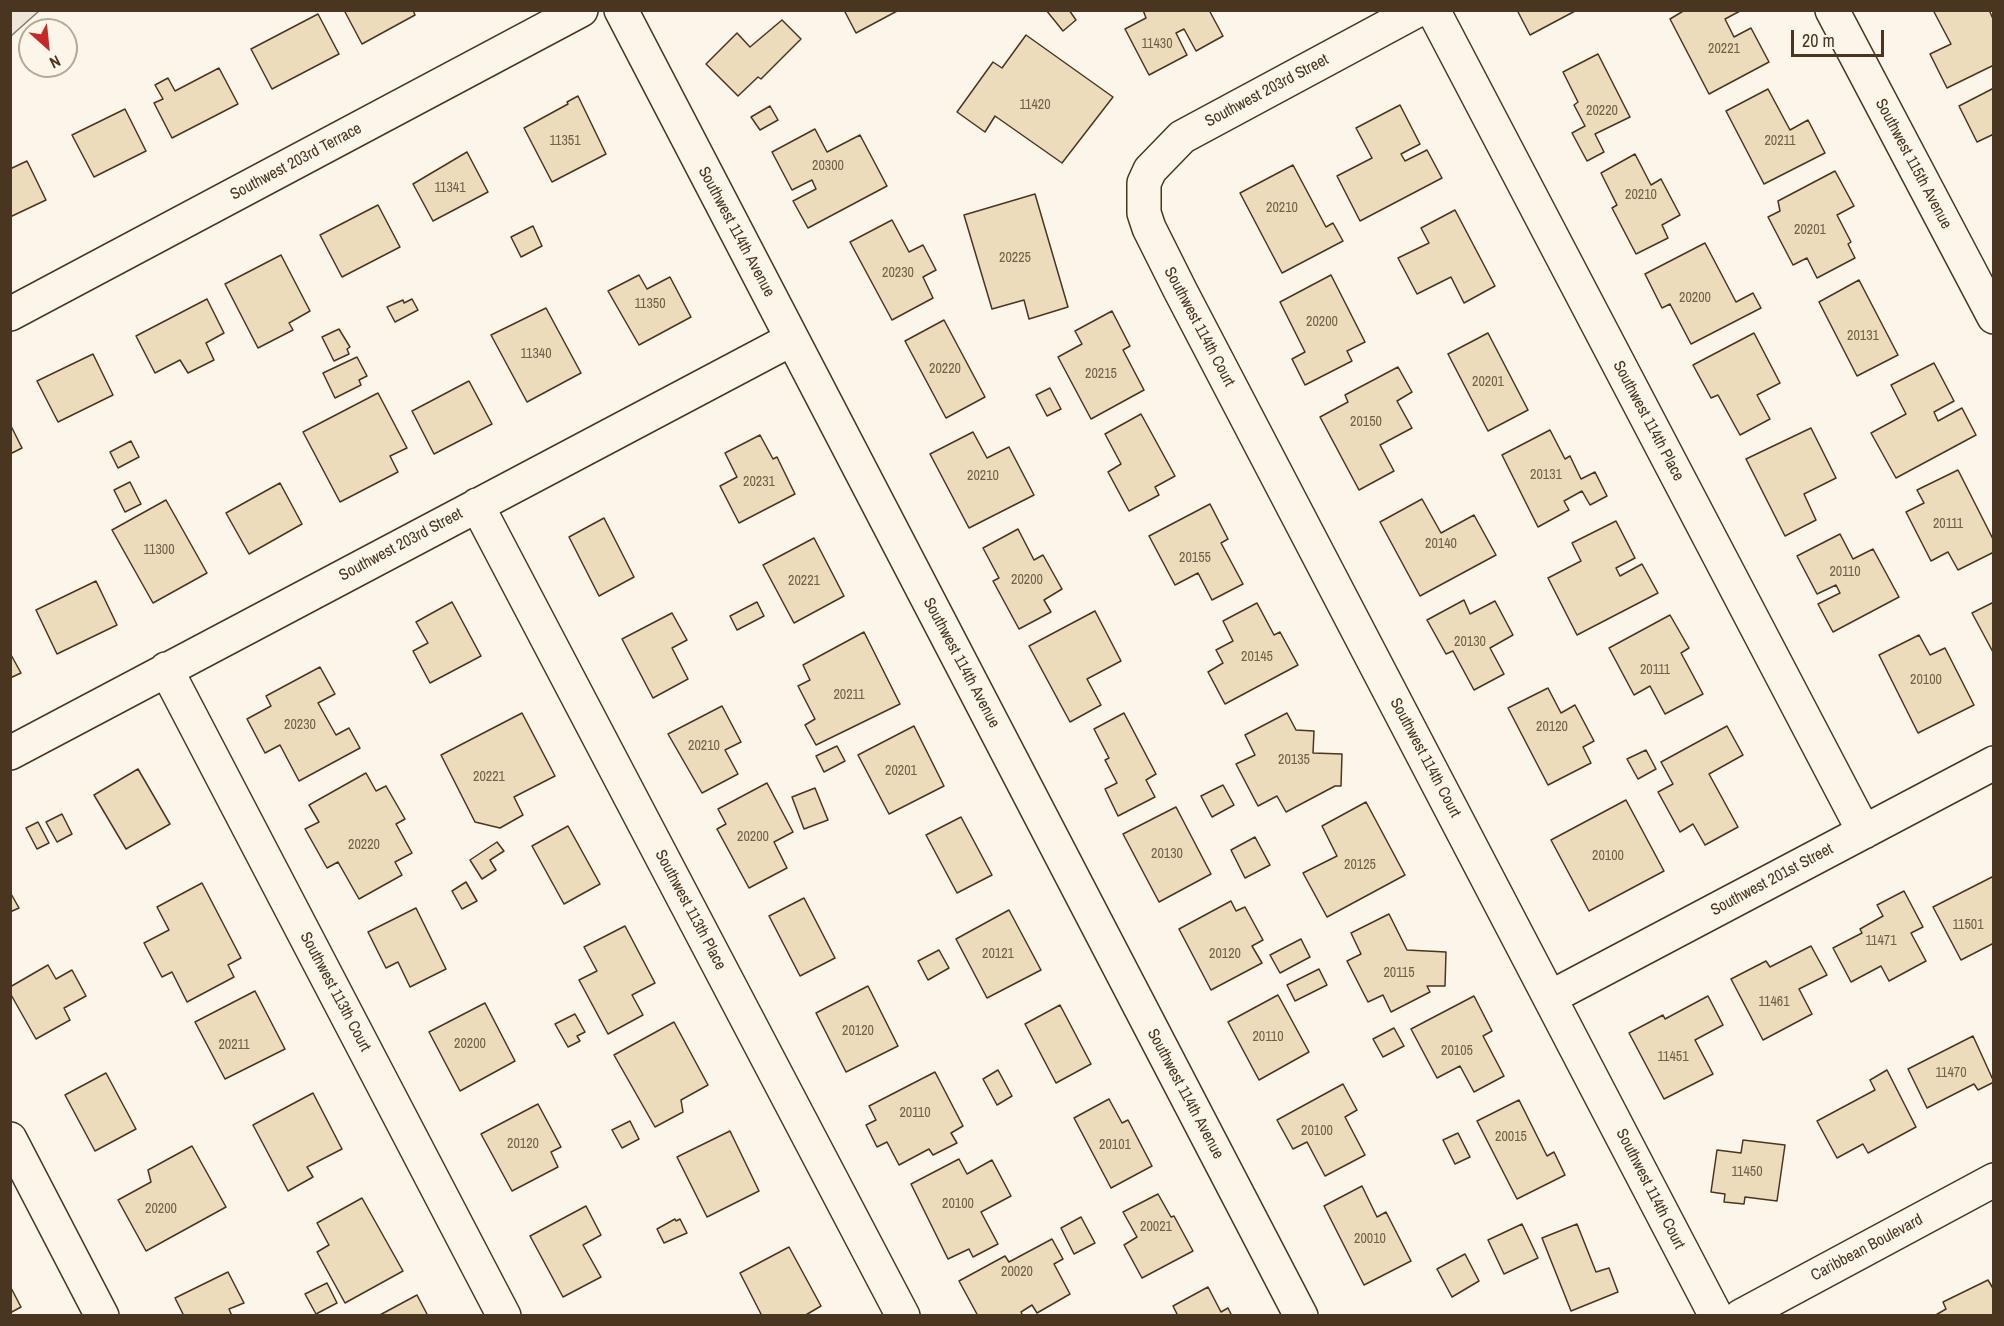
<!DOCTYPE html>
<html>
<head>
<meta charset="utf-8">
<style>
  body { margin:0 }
  #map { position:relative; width:2004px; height:1326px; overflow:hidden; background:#fbf6e9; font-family:"Archivo Narrow",sans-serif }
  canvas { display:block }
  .frame { position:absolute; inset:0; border:12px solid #4a3520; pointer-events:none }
  .north { position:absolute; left:18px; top:18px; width:60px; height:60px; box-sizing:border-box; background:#fbf6e9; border:2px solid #b4a999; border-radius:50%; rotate:153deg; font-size:16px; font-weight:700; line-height:24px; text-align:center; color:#4a3520 }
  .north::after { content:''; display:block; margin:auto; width:21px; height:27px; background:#c62828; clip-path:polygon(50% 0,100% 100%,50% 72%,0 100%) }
  .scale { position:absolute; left:1791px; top:30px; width:93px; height:27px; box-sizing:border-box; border:3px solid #4a3520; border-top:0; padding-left:8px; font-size:18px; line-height:21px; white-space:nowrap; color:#4a3520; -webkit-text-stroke:4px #fbf6e9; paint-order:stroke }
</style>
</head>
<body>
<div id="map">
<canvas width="2004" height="1326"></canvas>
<div class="frame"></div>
<div class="north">N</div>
<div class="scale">20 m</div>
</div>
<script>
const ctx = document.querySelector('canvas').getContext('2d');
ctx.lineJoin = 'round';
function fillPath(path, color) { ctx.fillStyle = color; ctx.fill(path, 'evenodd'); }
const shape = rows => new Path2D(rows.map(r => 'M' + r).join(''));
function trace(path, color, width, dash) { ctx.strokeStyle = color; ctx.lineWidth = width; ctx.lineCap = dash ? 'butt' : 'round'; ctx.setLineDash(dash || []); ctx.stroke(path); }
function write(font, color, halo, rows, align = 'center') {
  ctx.font = font + ' "Archivo Narrow",sans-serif'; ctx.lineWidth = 4.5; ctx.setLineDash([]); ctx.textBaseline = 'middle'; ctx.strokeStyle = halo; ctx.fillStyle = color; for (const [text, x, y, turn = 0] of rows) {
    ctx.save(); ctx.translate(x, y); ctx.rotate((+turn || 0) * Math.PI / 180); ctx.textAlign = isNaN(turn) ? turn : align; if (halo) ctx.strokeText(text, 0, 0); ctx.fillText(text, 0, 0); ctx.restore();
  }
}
const parking = shape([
  [11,10,39,10,39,11,11,36,11,10]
]);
fillPath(parking, '#ede7d9');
trace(parking, '#887966', 1.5);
const building = shape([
  [344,10,413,10,415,15,362,44,344,10],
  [844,10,899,10,856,33,844,10],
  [1046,10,1069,10,1076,20,1063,31,1046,10],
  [1143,10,1209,10,1223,36,1196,51,1184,29,1176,33,1187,55,1149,75,1125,29,1146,18,1143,10],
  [1517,10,1577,10,1530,35,1517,10],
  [1685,10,1742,10,1725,19,1734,37,1751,28,1769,62,1709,94,1670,19,1685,10],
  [1933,10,1989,10,1994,21,1994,65,1947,88,1930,54,1951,44,1933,10],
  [318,14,339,54,272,89,251,49,318,14],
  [782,20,801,39,761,79,758,77,738,96,706,64,737,33,750,47,782,20],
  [1026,35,1113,97,1062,163,995,116,985,132,957,112,993,62,1002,68,1026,35],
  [1598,54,1630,117,1595,134,1604,152,1587,161,1572,133,1585,126,1574,105,1578,102,1563,72,1598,54],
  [219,68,238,104,172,138,154,103,163,99,155,85,168,78,175,91,219,68],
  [1994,88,1994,134,1977,142,1959,106,1994,88],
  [1768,89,1790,130,1808,120,1825,153,1764,184,1726,111,1768,89],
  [578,96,606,154,552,182,524,128,568,104,567,102,578,96],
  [1400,105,1420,144,1401,154,1405,161,1427,150,1442,178,1360,221,1337,176,1372,158,1356,128,1400,105],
  [770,106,778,120,760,130,751,117,770,106],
  [125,109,146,151,94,177,72,135,125,109],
  [815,129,827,152,860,135,887,186,808,228,793,201,816,189,812,180,792,190,772,152,815,129],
  [467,152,488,192,433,221,413,184,467,152],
  [1635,154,1651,185,1661,179,1680,215,1662,225,1668,238,1636,254,1612,208,1617,205,1601,173,1635,154],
  [27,161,46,200,10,217,10,169,27,161],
  [1293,165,1326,227,1333,223,1343,241,1282,273,1240,193,1293,165],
  [1835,171,1854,206,1837,215,1851,242,1848,244,1855,258,1817,278,1807,258,1793,265,1768,217,1780,211,1778,201,1835,171],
  [1035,194,1068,307,1029,319,1024,300,992,309,964,215,1035,194],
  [378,205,400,247,342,277,320,235,378,205],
  [1455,210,1495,286,1464,303,1451,277,1417,294,1398,258,1429,243,1421,228,1455,210],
  [892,220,909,252,923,245,936,270,923,277,933,298,892,320,850,242,892,220],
  [533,226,542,246,521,257,511,237,533,226],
  [1705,243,1736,302,1753,293,1761,308,1691,344,1670,304,1662,308,1645,274,1705,243],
  [281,255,310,311,289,323,293,330,258,348,225,284,281,255],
  [639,275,647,289,670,277,691,317,639,345,608,291,639,275],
  [1331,275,1365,342,1347,351,1352,361,1305,385,1292,359,1305,352,1280,302,1331,275],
  [1859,280,1898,355,1857,376,1819,302,1859,280],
  [207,299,224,333,206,343,214,360,188,373,180,360,155,373,136,336,207,299],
  [412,299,418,310,395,322,387,307,403,300,404,303,412,299],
  [546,308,581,373,527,402,491,335,546,308],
  [1112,311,1130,346,1123,350,1144,390,1091,419,1058,357,1082,344,1075,331,1112,311],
  [944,320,985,397,946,418,905,341,944,320],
  [339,329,350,347,347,349,349,354,334,361,322,337,339,329],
  [1488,333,1528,410,1488,431,1448,354,1488,333],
  [1754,333,1780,383,1757,395,1770,419,1740,435,1718,395,1711,398,1693,365,1754,333],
  [93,354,113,395,58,422,37,381,93,354],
  [357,357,367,376,359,380,361,385,335,398,323,373,357,357],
  [1934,363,1954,401,1934,412,1938,421,1962,408,1976,435,1896,478,1871,433,1906,414,1891,385,1934,363],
  [1398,367,1412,392,1397,401,1412,428,1380,445,1394,471,1359,490,1320,417,1348,402,1345,395,1398,367],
  [469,381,492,424,434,454,412,411,469,381],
  [1050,388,1061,409,1047,416,1036,395,1050,388],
  [378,393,407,448,390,456,398,472,340,502,303,432,378,393],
  [1141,414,1175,476,1155,487,1159,495,1129,511,1108,472,1121,464,1105,434,1141,414],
  [10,424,22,448,10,454,10,424],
  [1811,428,1836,478,1804,494,1816,520,1785,536,1746,459,1811,428],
  [1550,430,1565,459,1570,456,1581,479,1595,472,1607,496,1590,505,1582,491,1564,501,1569,510,1538,527,1502,455,1550,430],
  [973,432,987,458,1009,447,1034,495,969,528,930,454,973,432],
  [760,435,773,459,777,457,795,494,739,523,720,486,737,477,725,453,760,435],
  [131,441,139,457,118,468,110,452,131,441],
  [1958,470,1994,541,1994,552,1958,570,1948,552,1931,561,1906,512,1924,503,1917,490,1958,470],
  [130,482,141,504,125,512,114,490,130,482],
  [280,483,302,524,249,554,226,513,280,483],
  [1422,499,1441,533,1474,515,1496,555,1420,596,1380,522,1422,499],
  [166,500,207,573,153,603,112,530,166,500],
  [1210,504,1228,539,1221,543,1243,584,1212,600,1198,573,1175,585,1149,536,1210,504],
  [604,518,634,577,599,596,569,537,604,518],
  [1616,521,1635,558,1616,568,1620,576,1642,564,1658,593,1577,635,1548,578,1581,561,1572,543,1616,521],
  [1018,529,1034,560,1043,555,1062,589,1044,600,1051,612,1019,629,993,581,999,578,983,548,1018,529],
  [1840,534,1853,559,1873,549,1899,597,1833,632,1818,604,1840,593,1836,585,1817,594,1797,556,1840,534],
  [814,538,844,596,794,623,763,565,814,538],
  [96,581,117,625,57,654,36,610,96,581],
  [1464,600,1470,614,1495,601,1513,635,1490,648,1504,674,1474,690,1453,651,1446,654,1427,620,1464,600],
  [452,602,481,656,430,683,413,651,428,643,416,622,452,602],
  [757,602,764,616,737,630,730,616,757,602],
  [1994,602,1994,654,1972,613,1994,602],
  [1257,603,1274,635,1280,632,1298,665,1225,704,1208,672,1223,663,1216,650,1233,641,1223,621,1257,603],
  [1095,611,1121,661,1087,679,1101,705,1070,722,1029,646,1095,611],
  [672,613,687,640,672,648,688,679,653,698,622,639,672,613],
  [1670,615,1689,648,1681,653,1703,694,1665,714,1650,686,1634,695,1609,648,1670,615],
  [864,632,900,704,816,745,805,725,815,719,798,686,810,680,803,665,864,632],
  [1919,635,1930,655,1945,648,1974,705,1918,733,1879,655,1919,635],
  [10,653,21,673,10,678,10,653],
  [320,667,335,694,318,703,336,735,349,728,360,748,299,781,280,745,265,753,247,719,271,706,266,696,320,667],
  [1548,688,1561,713,1575,705,1594,741,1583,747,1591,763,1548,785,1508,708,1548,688],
  [722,706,741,742,725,750,738,774,702,793,668,734,722,706],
  [522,713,555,776,514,797,523,815,500,828,475,822,441,755,522,713],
  [1124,713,1156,774,1146,780,1155,797,1118,816,1105,789,1117,783,1105,760,1109,758,1094,729,1124,713],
  [1287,713,1296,730,1314,731,1313,753,1342,754,1341,786,1335,786,1286,812,1277,796,1258,806,1236,764,1255,755,1245,735,1287,713],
  [914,726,944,786,889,814,858,755,914,726],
  [1727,726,1743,755,1709,774,1738,827,1705,845,1693,824,1680,832,1658,792,1673,784,1661,762,1727,726],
  [837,746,845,761,824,772,816,756,837,746],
  [1646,750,1656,769,1638,779,1627,759,1646,750],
  [138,769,170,824,126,849,94,795,138,769],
  [366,773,376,791,386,786,405,819,396,824,412,853,395,862,402,875,359,899,338,862,327,868,305,829,319,822,309,805,366,773],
  [767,783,793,832,774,842,787,868,749,888,717,829,726,824,718,809,767,783],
  [1223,785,1234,805,1212,817,1201,796,1223,785],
  [815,788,828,820,804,829,792,797,815,788],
  [1626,800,1664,871,1589,911,1551,840,1626,800],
  [1366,802,1405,875,1327,917,1303,873,1337,856,1322,826,1366,802],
  [1176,807,1211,874,1159,902,1123,834,1176,807],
  [62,814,72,834,57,842,46,822,62,814],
  [961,817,992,875,957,893,926,835,961,817],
  [38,822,49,843,37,849,26,828,38,822],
  [568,826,600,884,564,904,532,846,568,826],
  [1255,837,1270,865,1245,878,1231,850,1255,837],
  [497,842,504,851,490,860,496,870,482,879,470,860,497,842],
  [1994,876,1994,943,1961,960,1933,907,1994,876],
  [466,882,477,901,462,909,452,891,466,882],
  [202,883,241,958,228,965,234,977,187,1002,172,972,162,977,144,943,169,930,157,907,202,883],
  [1904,891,1923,927,1911,933,1926,961,1889,981,1881,966,1851,982,1833,948,1862,933,1860,929,1883,916,1877,905,1904,891],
  [10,892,19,908,10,912,10,892],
  [804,898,835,958,800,976,769,916,804,898],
  [1231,901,1236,911,1245,907,1263,940,1252,946,1262,963,1211,990,1179,929,1231,901],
  [416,908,446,969,410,987,398,962,386,968,368,932,416,908],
  [1009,910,1041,970,987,998,956,939,1009,910],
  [1389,914,1407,950,1446,952,1445,986,1427,986,1430,992,1391,1012,1383,995,1368,1002,1347,961,1361,954,1351,933,1389,914],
  [625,926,655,983,632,995,643,1015,608,1034,579,980,597,971,584,947,625,926],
  [1301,939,1310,957,1280,973,1270,955,1301,939],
  [1811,946,1827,975,1799,989,1812,1014,1763,1040,1731,979,1766,961,1770,967,1811,946],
  [939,950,949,968,928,980,918,961,939,950],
  [48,965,56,979,72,970,86,996,64,1008,70,1020,36,1039,10,993,10,987,48,965],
  [1319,969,1327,985,1295,1001,1287,985,1319,969],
  [868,986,898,1046,846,1072,816,1013,868,986],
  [255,991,285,1049,225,1079,195,1022,255,991],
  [1278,995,1309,1052,1259,1080,1228,1022,1278,995],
  [1474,996,1492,1031,1483,1036,1504,1076,1474,1092,1460,1066,1437,1078,1411,1029,1474,996],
  [1708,996,1723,1025,1695,1040,1713,1074,1664,1099,1629,1033,1663,1015,1665,1019,1708,996],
  [485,1003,515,1061,460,1091,429,1032,485,1003],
  [1060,1005,1091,1064,1056,1083,1025,1024,1060,1005],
  [575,1014,585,1032,577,1036,580,1041,568,1047,555,1024,575,1014],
  [674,1022,708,1085,681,1100,683,1112,655,1127,614,1055,674,1022],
  [1394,1028,1404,1046,1383,1057,1373,1039,1394,1028],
  [1973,1036,1994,1082,1978,1090,1974,1084,1927,1108,1908,1069,1973,1036],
  [998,1070,1012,1096,997,1105,983,1079,998,1070],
  [1887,1070,1916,1127,1868,1153,1863,1144,1837,1158,1817,1121,1875,1090,1870,1080,1887,1070],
  [935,1072,963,1126,951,1133,957,1143,933,1155,929,1149,899,1165,887,1142,877,1147,866,1125,876,1120,869,1106,935,1072],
  [106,1073,136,1129,95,1151,65,1095,106,1073],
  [1343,1084,1357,1110,1345,1117,1365,1155,1325,1176,1307,1142,1293,1149,1277,1120,1343,1084],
  [313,1093,342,1149,307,1167,313,1177,288,1191,253,1125,313,1093],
  [1109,1099,1122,1123,1128,1120,1152,1166,1111,1188,1074,1118,1109,1099],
  [1519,1100,1547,1156,1554,1152,1565,1175,1517,1199,1477,1121,1519,1100],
  [538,1104,561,1147,551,1152,558,1167,512,1191,481,1134,538,1104],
  [630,1121,639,1139,622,1148,612,1130,630,1121],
  [730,1131,759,1191,707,1217,677,1157,730,1131],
  [1458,1133,1470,1157,1455,1164,1443,1140,1458,1133],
  [1743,1140,1785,1145,1777,1201,1745,1197,1744,1204,1724,1202,1725,1194,1711,1192,1717,1150,1741,1153,1743,1140],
  [192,1146,226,1207,146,1251,118,1200,151,1182,148,1170,192,1146],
  [959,1159,967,1174,992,1160,1011,1196,981,1212,998,1244,973,1257,969,1249,948,1259,911,1184,959,1159],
  [1362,1186,1377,1217,1386,1212,1411,1261,1364,1285,1324,1206,1362,1186],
  [1158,1194,1171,1217,1174,1216,1193,1251,1142,1278,1124,1245,1137,1237,1123,1212,1158,1194],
  [362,1198,403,1271,345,1303,317,1252,329,1245,317,1223,362,1198],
  [586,1206,601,1235,583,1245,601,1277,563,1297,530,1236,586,1206],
  [1081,1217,1095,1243,1074,1254,1061,1228,1081,1217],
  [675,1219,676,1221,680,1219,687,1233,664,1243,657,1229,675,1219],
  [1522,1224,1538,1258,1504,1274,1488,1240,1522,1224],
  [1577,1224,1596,1272,1609,1268,1618,1292,1571,1311,1542,1238,1577,1224],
  [1052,1239,1063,1259,1054,1264,1070,1294,1037,1313,1032,1305,1021,1312,1023,1316,978,1316,959,1281,1005,1256,1009,1262,1052,1239],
  [789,1247,821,1306,804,1316,762,1316,740,1273,789,1247],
  [1465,1254,1479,1281,1452,1297,1437,1269,1465,1254],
  [228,1272,244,1303,229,1309,232,1316,184,1316,175,1298,228,1272],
  [1988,1280,1994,1290,1994,1315,1934,1316,1946,1309,1943,1302,1988,1280],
  [327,1283,337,1303,316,1314,305,1294,327,1283],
  [10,1286,21,1307,10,1313,10,1286],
  [1208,1287,1221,1312,1228,1308,1232,1316,1178,1316,1173,1306,1208,1287],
  [417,1295,428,1316,378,1316,417,1295]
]);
fillPath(building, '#ecdcbc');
trace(building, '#4a3520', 1.5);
const minor = shape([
  [621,10,1301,1316],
  [1418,10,1182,137,1150,170,1144,183,1144,213,1149,228,1180,290,1716,1316],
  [1433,10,1864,832],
  [1832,10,1994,317],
  [10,314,581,10],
  [477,505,903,1316],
  [166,669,504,1316],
  [10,753,792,339],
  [1551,997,1994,763],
  [10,1139,102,1316],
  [1741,1316,1994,1180]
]);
trace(minor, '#4a3520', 36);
trace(minor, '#fbf6e9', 33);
write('14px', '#725f47', null, [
  ["11430",1157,44],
  ["20221",1724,49],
  ["11420",1035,105],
  ["20220",1602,111],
  ["11351",565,141],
  ["20211",1780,141],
  ["20300",828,166],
  ["11341",450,188],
  ["20210",1641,195],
  ["20210",1282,208],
  ["20201",1810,230],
  ["20225",1015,258],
  ["20230",898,273],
  ["20200",1695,298],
  ["11350",650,304],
  ["20200",1322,322],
  ["20131",1863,336],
  ["11340",536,354],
  ["20220",945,369],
  ["20215",1101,374],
  ["20201",1488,382],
  ["20150",1366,422],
  ["20131",1546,475],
  ["20210",983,476],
  ["20231",759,482],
  ["20111",1948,524],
  ["20140",1441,544],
  ["11300",159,550],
  ["20155",1195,558],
  ["20110",1845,572],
  ["20200",1027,580],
  ["20221",804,581],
  ["20130",1470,642],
  ["20145",1257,657],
  ["20111",1655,670],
  ["20100",1926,680],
  ["20211",849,695],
  ["20230",300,725],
  ["20120",1552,727],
  ["20210",704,746],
  ["20135",1294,760],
  ["20201",901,771],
  ["20221",489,777],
  ["20200",753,837],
  ["20220",364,845],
  ["20130",1167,854],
  ["20100",1608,856],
  ["20125",1360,865],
  ["11501",1968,925],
  ["11471",1881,941],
  ["20121",998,954],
  ["20120",1225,954],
  ["20115",1399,973],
  ["11461",1774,1002],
  ["20120",858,1031],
  ["20110",1268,1037],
  ["20200",470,1044],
  ["20211",234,1045],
  ["20105",1457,1051],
  ["11451",1673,1057],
  ["11470",1951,1073],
  ["20110",915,1113],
  ["20100",1317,1131],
  ["20015",1511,1137],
  ["20120",523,1144],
  ["20101",1115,1145],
  ["11450",1747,1172],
  ["20100",958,1204],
  ["20200",161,1209],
  ["20021",1156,1227],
  ["20010",1370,1239],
  ["20020",1017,1272]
]);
write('16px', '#4a3520', '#fbf6e9', [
  ["Southwest 203rd Street",1267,91,-28],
  ["Southwest 203rd Terrace",296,162,-28],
  ["Southwest 115th Avenue",1913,164,62],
  ["Southwest 114th Avenue",736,232,62],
  ["Southwest 114th Court",1199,327,62],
  ["Southwest 114th Place",1648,421,62],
  ["Southwest 203rd Street",401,545,-28],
  ["Southwest 114th Avenue",961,663,62],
  ["Southwest 114th Court",1425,758,62],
  ["Southwest 201st Street",1772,880,-28],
  ["Southwest 113th Place",690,910,62],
  ["Southwest 113th Court",335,992,62],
  ["Southwest 114th Avenue",1185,1094,62],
  ["Southwest 114th Court",1650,1189,63],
  ["Caribbean Boulevard",1867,1248,-28]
]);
</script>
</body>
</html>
